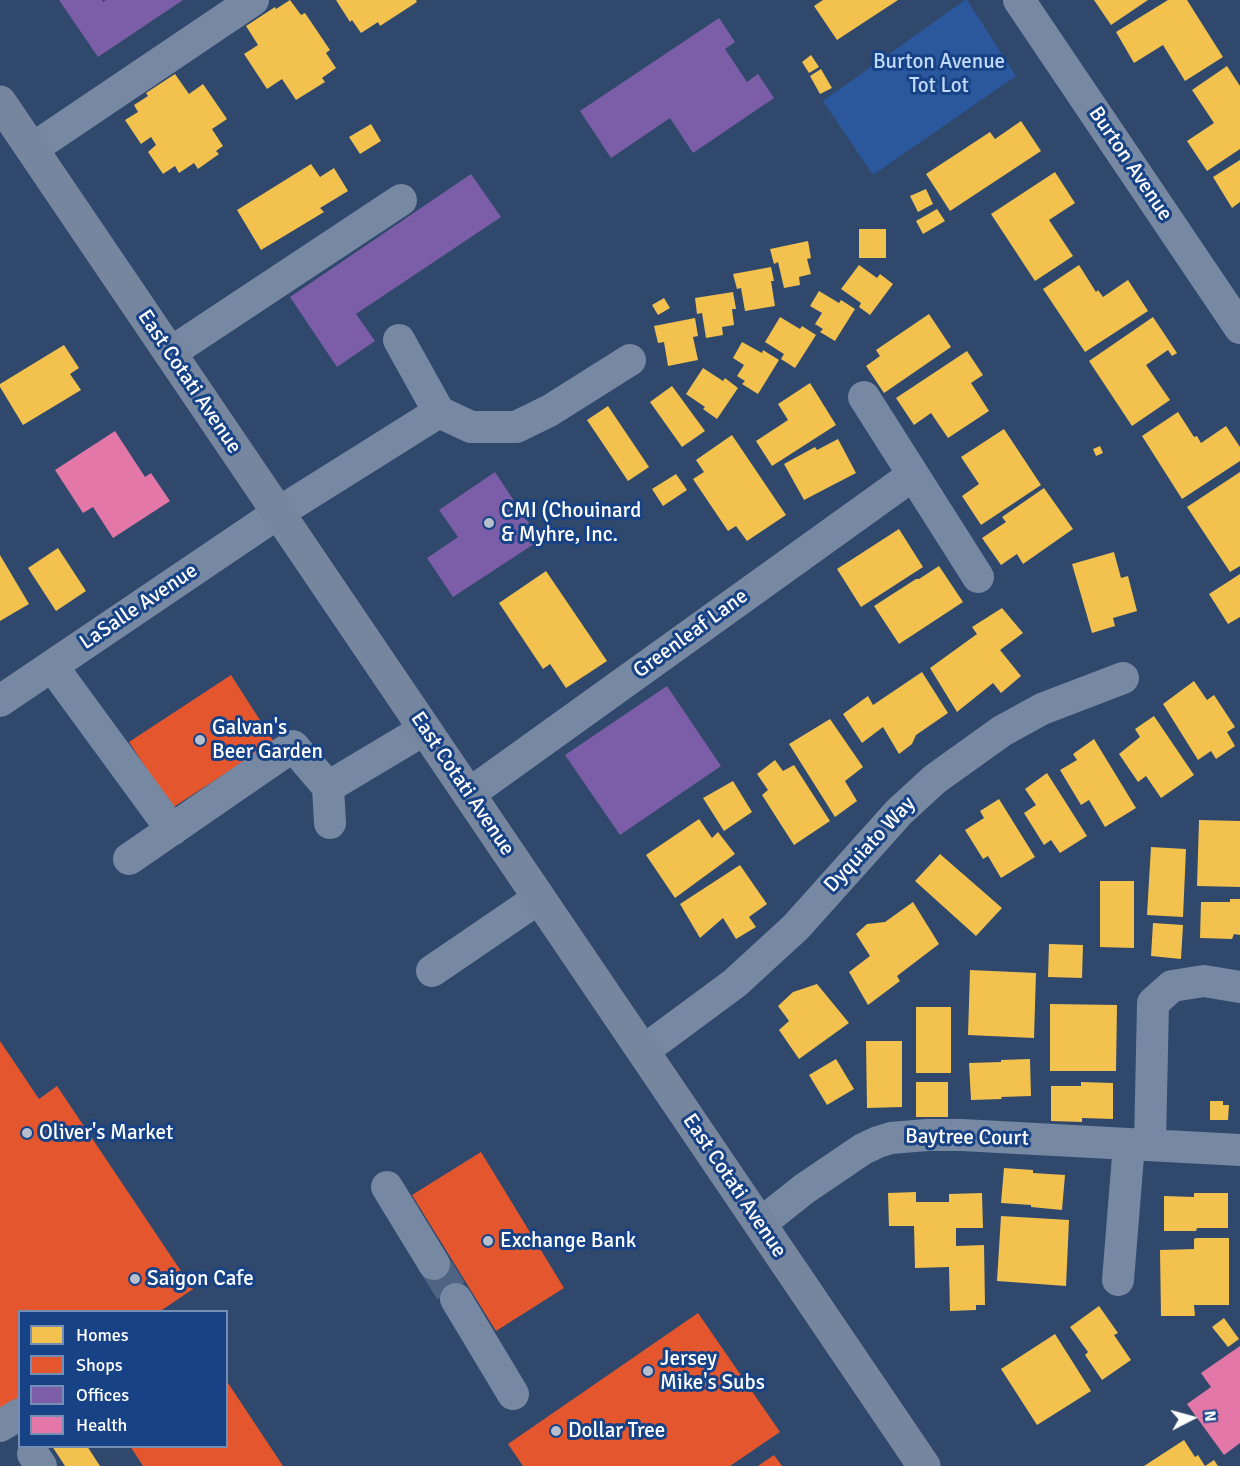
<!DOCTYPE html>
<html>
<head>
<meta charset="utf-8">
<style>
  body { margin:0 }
  #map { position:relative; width:1240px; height:1466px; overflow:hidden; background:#30486c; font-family:Signika,sans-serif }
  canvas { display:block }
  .legend { position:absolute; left:18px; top:1310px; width:210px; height:138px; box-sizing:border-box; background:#174285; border:2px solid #748eb6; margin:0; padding:8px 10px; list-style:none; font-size:18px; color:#fff }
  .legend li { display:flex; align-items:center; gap:12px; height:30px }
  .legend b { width:30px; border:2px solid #748eb6 }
  .north { position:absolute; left:1162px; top:1388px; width:60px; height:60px; -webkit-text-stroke:4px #174285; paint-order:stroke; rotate:84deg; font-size:16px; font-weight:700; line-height:24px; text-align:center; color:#fff }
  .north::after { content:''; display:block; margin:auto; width:21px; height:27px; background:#fff; clip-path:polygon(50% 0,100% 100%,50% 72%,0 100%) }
</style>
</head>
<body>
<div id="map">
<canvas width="1240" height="1466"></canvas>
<ul class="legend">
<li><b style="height:16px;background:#f2c14e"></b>Homes</li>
<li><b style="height:16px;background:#e4572e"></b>Shops</li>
<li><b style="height:16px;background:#7b5ea7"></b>Offices</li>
<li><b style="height:16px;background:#e377a8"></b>Health</li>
</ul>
<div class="north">N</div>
</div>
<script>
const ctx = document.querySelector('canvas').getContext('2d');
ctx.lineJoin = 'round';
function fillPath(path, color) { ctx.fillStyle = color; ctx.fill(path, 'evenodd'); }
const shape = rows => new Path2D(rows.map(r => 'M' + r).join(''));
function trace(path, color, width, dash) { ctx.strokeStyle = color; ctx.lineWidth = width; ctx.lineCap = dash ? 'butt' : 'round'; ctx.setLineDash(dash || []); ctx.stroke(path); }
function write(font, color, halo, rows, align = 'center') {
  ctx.font = font + ' Signika,sans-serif'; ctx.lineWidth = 6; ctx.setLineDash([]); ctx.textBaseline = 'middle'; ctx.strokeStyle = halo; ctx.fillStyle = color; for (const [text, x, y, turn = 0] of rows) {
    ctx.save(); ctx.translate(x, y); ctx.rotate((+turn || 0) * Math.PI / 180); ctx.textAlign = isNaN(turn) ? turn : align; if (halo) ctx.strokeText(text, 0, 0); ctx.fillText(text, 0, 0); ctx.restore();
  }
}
fillPath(shape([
  [965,0,967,0,1016,76,873,175,823,101]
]), '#2b589c');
fillPath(shape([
  [290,0,301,15,305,13,330,50,326,53,336,68,322,78,325,82,296,100,282,79,267,89,244,54,258,45,246,26,275,7,276,9],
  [336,0,416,0,417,2,380,26,378,22,361,33,352,20,350,22],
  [823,0,898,0,837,40,814,6],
  [1094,0,1148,0,1111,25],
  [1168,0,1187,0,1223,57,1185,81,1163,45,1134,63,1116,32],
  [811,55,819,67,809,73,802,62],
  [1227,66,1240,86,1240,149,1207,171,1187,141,1214,123,1192,90],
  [821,69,832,88,820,94,810,76],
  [175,74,189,94,203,84,227,119,212,129,223,146,216,151,219,154,198,169,194,163,179,173,175,166,163,174,148,152,156,145,151,137,141,144,125,120,138,112,134,105,148,96,146,93],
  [1021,121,1041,151,950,211,926,174,990,132,995,139],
  [371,124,381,141,360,154,349,137],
  [1240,160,1240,202,1232,208,1213,177],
  [311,164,320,177,334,168,348,191,320,208,324,212,261,250,237,210],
  [1055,172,1075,203,1049,220,1073,256,1035,281,991,214],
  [926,189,933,204,918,212,910,196],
  [937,209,945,221,923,234,916,221],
  [859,229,886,229,886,258,859,258],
  [808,241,811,258,807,259,811,274,799,277,800,285,784,288,778,262,774,264,770,249],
  [859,265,877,278,880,274,893,284,870,315,859,307,861,303,841,289],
  [1079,265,1096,292,1098,290,1103,297,1128,280,1148,311,1085,352,1043,289],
  [771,267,774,281,771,281,775,306,745,311,741,288,737,289,733,274],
  [819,291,839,303,841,300,855,309,835,341,820,332,823,329,815,324,822,313,810,306],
  [733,292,736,309,732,309,734,325,722,327,723,335,706,338,702,313,697,314,695,298],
  [664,298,670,308,658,315,652,305],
  [929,314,951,347,884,393,866,366,880,356,876,350],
  [780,317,800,329,802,326,816,335,795,368,781,359,784,354,765,342],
  [1153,317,1177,353,1172,356,1168,350,1146,365,1170,400,1132,426,1089,361],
  [695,318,698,336,693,337,698,360,668,366,664,342,658,343,654,326],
  [742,342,762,353,763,350,779,360,758,394,742,384,745,381,737,376,744,365,733,358],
  [64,345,79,368,70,374,81,390,23,425,0,387,0,384],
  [967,351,983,375,971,383,989,411,948,438,931,413,914,425,896,398],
  [703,368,723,381,725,378,738,388,717,419,703,409,705,407,686,394],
  [810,383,836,425,772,466,756,441,788,420,778,404],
  [672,386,705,431,682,447,650,402],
  [608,406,649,467,628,481,587,420],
  [1178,412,1194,437,1197,436,1201,443,1226,426,1240,447,1240,461,1182,499,1142,436],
  [1004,429,1041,485,981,525,962,496,979,484,961,457],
  [732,435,786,515,747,541,736,526,728,531,693,479,704,472,696,460],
  [838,439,856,473,804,500,784,464,815,447,817,450],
  [1100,446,1103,453,1096,456,1093,449],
  [1240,472,1240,566,1230,572,1187,507],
  [676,474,687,490,663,506,652,489],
  [1044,488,1073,529,1023,564,1017,554,1001,565,982,538,1006,522,1002,517],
  [899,529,923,567,861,607,837,569],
  [58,548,86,591,56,611,28,568],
  [1114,552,1121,578,1128,576,1137,611,1113,618,1115,626,1092,633,1072,564],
  [0,555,29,604,0,621],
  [939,566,963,602,899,644,874,606,916,579,919,579],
  [546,571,607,661,566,688,550,664,543,669,499,603],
  [1240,574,1240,617,1228,624,1209,594],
  [1002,608,1023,633,1000,650,1021,676,1001,693,993,683,957,712,930,668,977,634,972,627],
  [922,672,948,713,916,735,912,744,899,754,883,727,862,743,843,714,868,696,873,705],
  [1194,681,1207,700,1214,695,1235,727,1227,732,1235,746,1216,759,1211,751,1198,760,1163,704],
  [1154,716,1194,775,1161,798,1146,776,1138,782,1119,754,1140,737,1135,729],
  [830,719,863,767,845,781,857,801,835,817,789,744],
  [1094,739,1136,808,1105,827,1089,800,1081,805,1060,770,1077,760,1073,754],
  [775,760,783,771,794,765,830,821,794,845,762,795,768,790,757,774],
  [1047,773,1087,836,1060,853,1051,840,1044,845,1024,813,1036,805,1025,789],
  [733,781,752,812,724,831,703,798],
  [999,799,1035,857,1001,878,988,856,983,859,965,830,984,818,980,811],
  [699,819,712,838,718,832,735,854,675,898,646,855],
  [1199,820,1240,821,1240,887,1197,886],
  [1151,847,1186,849,1183,917,1147,915],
  [940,854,1002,908,976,936,915,881],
  [740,865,767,904,749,917,756,927,736,939,723,918,700,938,680,904],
  [1100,881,1134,881,1134,948,1100,947],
  [1230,899,1240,899,1240,935,1234,934,1232,939,1200,938,1201,902,1230,902],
  [913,902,939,944,897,976,900,981,868,1005,849,972,870,956,856,934,867,924,885,922],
  [1153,923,1183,925,1181,959,1151,956],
  [1049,944,1083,945,1082,978,1048,977],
  [970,970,1036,973,1034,1038,968,1035],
  [817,984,849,1023,799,1059,779,1030,789,1021,778,1006,793,992],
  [1050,1004,1117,1005,1116,1071,1050,1071],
  [916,1007,951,1007,951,1073,916,1073],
  [866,1041,902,1041,902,1107,867,1108],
  [836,1059,854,1089,827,1105,809,1075],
  [1030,1059,1031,1096,1001,1097,1002,1099,971,1100,969,1063,1001,1062,1001,1060],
  [916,1082,948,1082,948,1117,916,1117],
  [1081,1082,1113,1083,1113,1119,1082,1118,1082,1122,1051,1121,1051,1086,1081,1086],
  [1210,1101,1223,1101,1223,1105,1229,1105,1228,1120,1210,1120],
  [1004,1168,1033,1170,1033,1173,1065,1175,1062,1210,1031,1207,1031,1205,1001,1203],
  [916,1192,916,1202,949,1202,949,1194,982,1193,983,1228,956,1228,956,1246,984,1245,985,1305,976,1305,976,1310,950,1311,949,1267,915,1268,914,1226,889,1226,888,1193],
  [1194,1193,1228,1193,1228,1228,1197,1228,1196,1231,1164,1231,1164,1196,1194,1197],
  [1001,1216,1069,1220,1066,1286,997,1281],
  [1196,1238,1229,1238,1229,1305,1194,1305,1195,1316,1161,1316,1160,1250,1194,1249,1194,1239],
  [1099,1306,1118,1333,1114,1335,1131,1360,1102,1380,1085,1355,1088,1352,1070,1327],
  [1224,1318,1239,1339,1228,1347,1212,1327],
  [1055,1334,1091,1391,1037,1425,1001,1369],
  [1184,1440,1195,1457,1198,1455,1205,1466,1144,1466],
  [52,1446,87,1446,100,1466,65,1466],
  [1214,1460,1218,1466,1205,1466]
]), '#f2c14e');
fillPath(shape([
  [231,675,274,742,172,808,129,742],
  [0,1041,39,1099,57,1086,193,1289,159,1312,20,1312,20,1405,0,1418],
  [481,1152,564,1288,496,1331,412,1195],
  [698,1313,780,1432,730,1466,523,1466,508,1444],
  [226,1380,283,1466,143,1466,130,1446,226,1446],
  [774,1455,782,1466,758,1466]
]), '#e4572e');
fillPath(shape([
  [59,0,102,0,103,2,106,0,183,0,98,57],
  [719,18,735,42,725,49,747,82,758,74,774,98,693,153,670,118,611,158,580,111],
  [471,174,501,217,356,314,375,341,337,367,290,297],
  [495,472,540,540,453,597,427,558,458,537,439,510],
  [667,686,721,766,620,835,565,755]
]), '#7b5ea7');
fillPath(shape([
  [115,431,145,477,151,473,170,501,113,538,93,507,83,513,55,470],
  [1240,1346,1240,1443,1224,1455,1187,1404,1211,1387,1201,1373]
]), '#e377a8');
trace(shape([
  [434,1264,456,1299]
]), '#4f6382', 32, [32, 16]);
trace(shape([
  [1019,0,1240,328],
  [32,149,253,0],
  [399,340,439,412,471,427,516,427,549,411,630,360],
  [170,353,401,200],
  [864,397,978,577],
  [52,666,172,830],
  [0,701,278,513,439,412],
  [328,787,425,729],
  [469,794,913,475],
  [129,859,293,746,328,787,330,823],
  [432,971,539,898],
  [643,1051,735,983,796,927,899,812,935,779,1002,731,1042,709,1123,678],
  [1150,1144,1153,1003,1172,986,1204,981,1240,987],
  [387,1187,434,1264],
  [760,1224,804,1189,863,1149,878,1142,891,1138,927,1135,962,1135,1240,1150],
  [1118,1280,1129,1144],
  [456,1299,513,1394],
  [0,1426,20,1414],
  [33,1454,41,1466]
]), '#7688a2', 32);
trace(shape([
  [0,102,924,1466]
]), '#76869f', 33);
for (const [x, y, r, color] of [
  [489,523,6,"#b7bfcc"],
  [200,740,6,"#b7bfcc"],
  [27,1133,6,"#b7bfcc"],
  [488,1241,6,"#b7bfcc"],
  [135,1279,6,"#b7bfcc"],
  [648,1371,6,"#b7bfcc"],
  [556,1431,6,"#b7bfcc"]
]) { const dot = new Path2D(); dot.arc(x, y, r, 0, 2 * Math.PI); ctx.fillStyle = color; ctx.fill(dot); trace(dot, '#174285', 2); }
write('21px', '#c1d9fa', '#174285', [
  ["Burton Avenue",939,62],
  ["Tot Lot",939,86]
]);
write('21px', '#fff', '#174285', [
  ["Burton Avenue",1130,164,56],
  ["East Cotati Avenue",189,382,56],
  ["LaSalle Avenue",139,607,-34],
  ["Greenleaf Lane",691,634,-36],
  ["East Cotati Avenue",462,784,56],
  ["Dyquiato Way",870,845,-47],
  ["Baytree Court",967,1138,1],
  ["East Cotati Avenue",734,1186,56]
]);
write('21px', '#fff', '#174285', [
  ["CMI (Chouinard",501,511],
  ["& Myhre, Inc.",501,535],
  ["Galvan's",212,728],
  ["Beer Garden",212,752],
  ["Oliver's Market",39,1133],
  ["Exchange Bank",500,1241],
  ["Saigon Cafe",147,1279],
  ["Jersey",660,1359],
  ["Mike's Subs",660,1383],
  ["Dollar Tree",568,1431]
], 'left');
</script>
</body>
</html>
